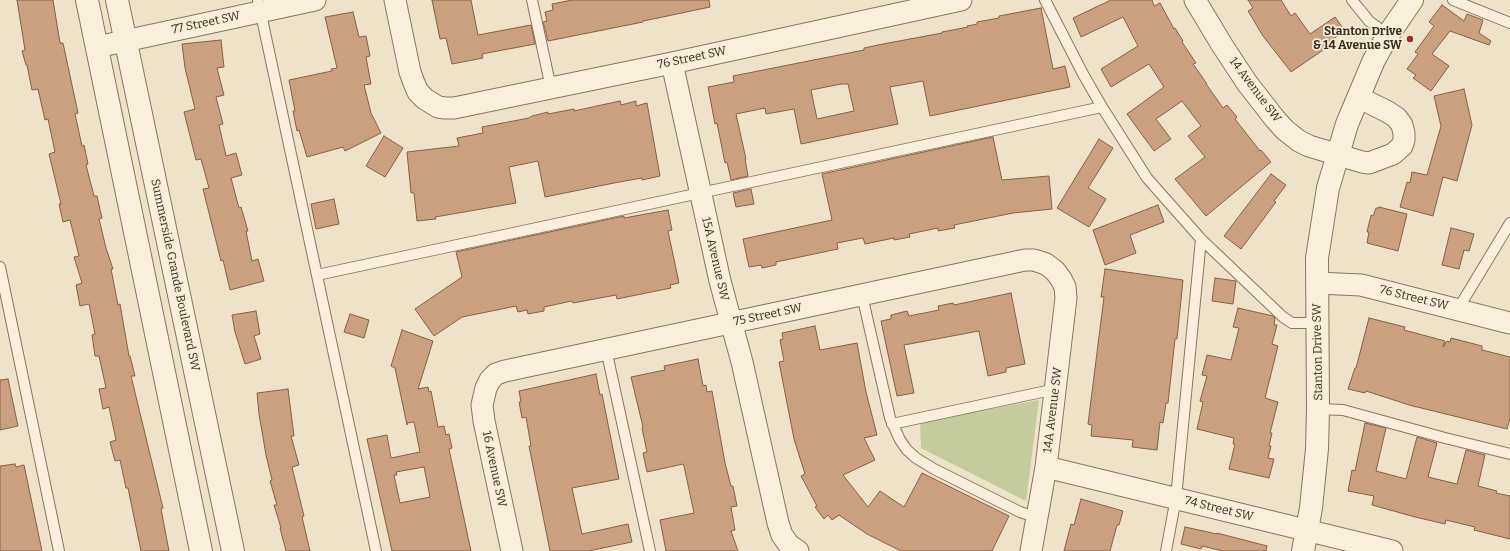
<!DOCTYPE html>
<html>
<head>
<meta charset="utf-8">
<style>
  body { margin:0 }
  canvas { display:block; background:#eee3c8 }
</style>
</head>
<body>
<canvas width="1510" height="551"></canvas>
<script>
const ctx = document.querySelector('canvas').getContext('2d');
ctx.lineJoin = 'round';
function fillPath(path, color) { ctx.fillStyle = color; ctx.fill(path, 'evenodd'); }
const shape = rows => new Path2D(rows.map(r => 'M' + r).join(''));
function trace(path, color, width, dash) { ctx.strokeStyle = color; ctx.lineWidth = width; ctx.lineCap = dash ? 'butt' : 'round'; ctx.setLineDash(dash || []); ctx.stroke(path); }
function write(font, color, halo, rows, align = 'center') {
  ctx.font = font + ' Bitter,serif'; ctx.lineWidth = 3.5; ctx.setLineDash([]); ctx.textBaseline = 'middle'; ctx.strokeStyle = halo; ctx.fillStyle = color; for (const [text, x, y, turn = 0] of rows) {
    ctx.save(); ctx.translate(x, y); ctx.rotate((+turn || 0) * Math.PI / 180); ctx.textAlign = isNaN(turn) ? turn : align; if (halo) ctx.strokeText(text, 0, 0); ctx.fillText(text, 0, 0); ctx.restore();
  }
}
fillPath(shape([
  [1039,400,1026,501,921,448,920,422]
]), '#c5cc9c');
const building = shape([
  [17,0,53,0,60,43,63,43,78,113,75,114,82,146,84,145,88,164,86,165,94,196,97,196,102,218,99,219,106,248,113,269,111,269,118,305,120,304,129,356,130,356,135,376,131,376,163,508,161,509,169,551,141,551,128,488,126,488,120,460,115,461,110,442,116,440,109,407,103,409,99,389,106,388,99,356,95,356,92,335,95,334,89,304,80,306,76,285,82,283,74,257,79,256,70,220,63,222,59,204,61,204,49,154,55,152,48,119,45,120,38,89,32,90,27,65,26,65,22,51,25,50,17,0],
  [432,0,471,0,478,35,531,25,535,44,482,54,483,58,452,64,446,38,440,39,432,0],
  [572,0,709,0,710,7,658,18,643,21,643,22,548,41,543,22,547,21,545,12,553,10,552,4,572,0],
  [1111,0,1152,0,1154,6,1160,3,1174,29,1175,28,1183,41,1182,42,1196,63,1193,64,1207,84,1206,84,1223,108,1227,105,1237,117,1235,119,1260,151,1261,150,1271,162,1206,216,1175,179,1205,157,1188,136,1201,126,1182,101,1156,119,1171,139,1154,151,1127,114,1164,87,1149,64,1111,87,1101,69,1138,46,1123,17,1081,37,1073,18,1111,0],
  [1248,0,1281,0,1291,16,1295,13,1310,34,1335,17,1345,31,1324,45,1326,48,1291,72,1263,36,1248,11,1253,8,1248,0],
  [1442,5,1464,21,1467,14,1483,20,1479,33,1491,41,1489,45,1450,31,1432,54,1449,66,1431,91,1413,78,1416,75,1407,69,1418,54,1415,52,1434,26,1429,22,1442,5],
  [1041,8,1053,69,1065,66,1070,87,930,116,923,81,890,87,898,124,801,144,794,109,766,114,765,108,736,114,746,159,745,159,748,176,731,180,727,162,725,163,717,123,715,124,708,87,734,82,733,76,864,50,864,48,883,44,942,33,942,32,968,27,967,26,977,24,977,22,999,18,999,16,1041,8],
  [841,84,848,84,854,111,817,119,811,90,841,84],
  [353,12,359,37,366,36,370,56,366,57,371,84,364,85,371,113,381,133,345,151,343,147,307,157,299,130,297,131,293,111,295,111,289,80,332,71,331,69,337,68,325,17,353,12],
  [221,40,224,67,217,68,224,95,216,97,223,124,219,125,226,156,236,153,242,175,231,178,239,208,241,207,248,231,246,231,252,261,258,259,264,281,230,290,223,260,221,261,203,189,209,188,201,159,196,160,184,112,195,109,185,68,182,44,221,40],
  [1464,89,1472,125,1457,181,1443,177,1433,216,1400,207,1407,182,1410,183,1412,172,1427,175,1441,126,1434,96,1464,89],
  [620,101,621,105,636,101,636,106,647,103,660,176,642,180,642,178,614,183,545,197,538,161,509,167,516,203,435,217,436,219,417,221,414,193,411,193,407,152,459,146,457,138,483,133,482,127,529,118,532,116,548,112,548,114,574,109,574,111,620,101],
  [384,136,403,148,385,177,366,166,384,136],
  [993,137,1002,180,1049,176,1052,209,1013,213,954,225,955,228,938,231,938,228,909,234,910,237,894,240,894,238,865,244,863,238,837,243,838,249,776,262,776,265,762,268,761,265,749,267,743,239,832,220,822,174,993,137],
  [1099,139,1113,148,1088,188,1106,199,1089,227,1057,208,1099,139],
  [1271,174,1286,185,1274,201,1276,202,1241,249,1224,236,1271,174],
  [751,189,754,204,736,207,733,193,751,189],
  [334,199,339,224,316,229,311,204,334,199],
  [1158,205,1164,222,1130,235,1136,253,1105,265,1093,230,1158,205],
  [1379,207,1407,214,1398,251,1367,243,1369,232,1367,232,1371,215,1373,216,1376,208,1379,208,1379,207],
  [668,210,672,230,668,231,679,283,670,285,671,288,617,299,616,295,573,303,572,301,544,307,544,311,528,314,527,310,518,312,516,306,482,313,462,317,434,336,415,309,462,277,456,252,624,216,624,218,668,210],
  [1451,228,1474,234,1469,251,1464,250,1459,269,1442,265,1451,228],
  [1105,269,1183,280,1177,339,1175,339,1168,403,1166,403,1163,423,1160,422,1157,450,1132,447,1133,440,1091,436,1092,425,1088,424,1104,297,1101,297,1105,269],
  [1215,278,1236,281,1233,304,1212,301,1215,278],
  [1011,293,1025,364,1006,368,1006,372,988,376,979,331,904,345,914,393,897,396,881,321,891,319,891,315,907,311,909,316,939,310,938,306,953,303,954,305,1011,293],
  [1238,308,1273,316,1275,318,1274,325,1277,325,1272,344,1278,346,1265,398,1278,402,1270,433,1272,433,1269,446,1271,446,1268,458,1274,459,1269,478,1229,469,1235,444,1233,444,1234,438,1197,429,1203,402,1200,401,1207,376,1202,375,1207,355,1231,360,1239,328,1233,327,1238,308],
  [256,311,260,334,254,336,261,359,245,364,235,332,232,315,256,311],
  [350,314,369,320,364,338,344,332,350,314],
  [1369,318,1405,327,1404,330,1445,341,1443,347,1447,341,1450,342,1451,338,1482,346,1482,350,1510,357,1510,418,1507,429,1409,405,1366,391,1365,393,1348,389,1355,368,1356,368,1369,318],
  [815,326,820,350,857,343,866,392,877,435,864,438,875,460,843,475,868,507,880,491,904,507,922,473,1009,516,992,551,901,551,867,534,839,515,832,520,828,515,824,519,815,507,817,506,801,476,805,474,794,439,779,362,784,361,780,340,783,339,782,333,815,326],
  [402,330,433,341,418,389,428,387,429,392,431,391,438,427,444,426,446,435,449,434,452,448,449,449,471,551,392,551,367,439,387,435,391,458,420,452,414,422,407,423,407,425,395,368,391,366,402,330],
  [424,467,430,497,400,503,394,475,397,475,396,472,424,467],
  [698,359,703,386,706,385,707,392,712,391,725,463,731,486,733,486,737,506,731,507,735,530,731,531,738,551,666,551,660,520,694,513,684,466,683,464,647,472,643,453,647,452,642,428,643,427,631,377,665,370,664,366,698,359],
  [596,374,600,395,602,394,619,479,572,488,582,534,628,524,632,542,588,551,550,551,529,446,531,446,526,417,522,418,519,402,521,402,519,391,596,374],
  [8,379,18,426,0,430,0,380,8,379],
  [288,389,294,436,291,436,299,465,292,467,304,516,302,517,310,551,286,551,280,528,281,528,274,505,277,505,270,481,272,480,266,455,259,414,257,393,288,389],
  [1365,423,1386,428,1376,471,1406,479,1417,437,1437,443,1428,477,1457,484,1466,450,1485,455,1478,486,1497,491,1496,493,1510,496,1510,539,1474,530,1475,527,1446,520,1445,524,1415,517,1372,505,1374,496,1348,491,1352,470,1355,471,1365,423],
  [15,464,16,467,24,465,42,551,0,551,0,466,15,464],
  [1081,499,1123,511,1119,525,1117,525,1110,551,1064,551,1071,524,1074,525,1081,499],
  [1185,527,1217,534,1217,533,1267,546,1266,551,1223,551,1202,546,1201,549,1181,544,1185,527]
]);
fillPath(building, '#caa07f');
trace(building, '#886044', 1);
const service = shape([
  [258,0,376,551],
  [532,0,551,88],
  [1045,0,1083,74,1102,107,1147,178,1201,239,1283,317,1292,323,1317,323],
  [1352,0,1369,21,1388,35],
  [1453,0,1510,23],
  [0,267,59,551],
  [317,275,1102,107],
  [862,295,890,418,900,440,907,450,916,458,934,469,1020,512,1038,518],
  [1458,309,1510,223],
  [606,349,650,551],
  [1318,409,1343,410,1445,438,1510,454],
  [892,424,1056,389],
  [1166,551,1176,498,1201,239]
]);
const minor = shape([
  [395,0,410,72,414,83,418,92,425,99,438,107,445,108,454,108,672,63,961,0],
  [1195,0,1222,45,1247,83,1275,119,1285,130,1299,141,1309,146,1362,162,1369,163,1393,154,1402,146,1404,140,1404,133,1402,125,1397,118,1388,112,1358,97],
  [97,47,315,0],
  [672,63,720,281,742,362,778,523,782,535,789,545,798,551],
  [1317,283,1361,285,1510,323],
  [1046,467,1392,551],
  [512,551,484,421,482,405,486,388,490,380,496,374,505,371,1025,260,1034,260,1046,264,1055,271,1061,279,1065,287,1066,298,1046,467,1031,551]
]);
const tertiary = shape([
  [87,0,201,551],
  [117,0,233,551],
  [1303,551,1311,508,1317,449,1318,409,1317,258,1328,188,1347,124,1374,60,1388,35,1412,0]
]);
trace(service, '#89765d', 12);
trace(minor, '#89765d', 23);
trace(tertiary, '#89765d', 24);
trace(service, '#f8f0dc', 10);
trace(minor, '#f8f0dc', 21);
trace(tertiary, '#f8f0dc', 22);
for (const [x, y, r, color] of [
  [1410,39,4,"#97302f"]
]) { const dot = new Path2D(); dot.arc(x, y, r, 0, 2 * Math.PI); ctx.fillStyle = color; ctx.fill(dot); trace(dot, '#f5edd8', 1.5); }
write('12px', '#3a2d21', '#f5edd8', [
  ["77 Street SW",206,23,-12],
  ["76 Street SW",692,58,-12],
  ["14 Avenue SW",1255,90,53],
  ["15A Avenue SW",715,259,77],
  ["Summerside Grande Boulevard SW",175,275,78],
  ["76 Street SW",1414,298,14],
  ["75 Street SW",768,315,-12],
  ["Stanton Drive SW",1318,352,-91],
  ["14A Avenue SW",1053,410,-83],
  ["16 Avenue SW",494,469,78],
  ["74 Street SW",1219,509,14]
]);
write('bold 12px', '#3a2d21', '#f5edd8', [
  ["Stanton Drive",1402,32],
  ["& 14 Avenue SW",1402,46]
], 'right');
</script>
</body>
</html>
